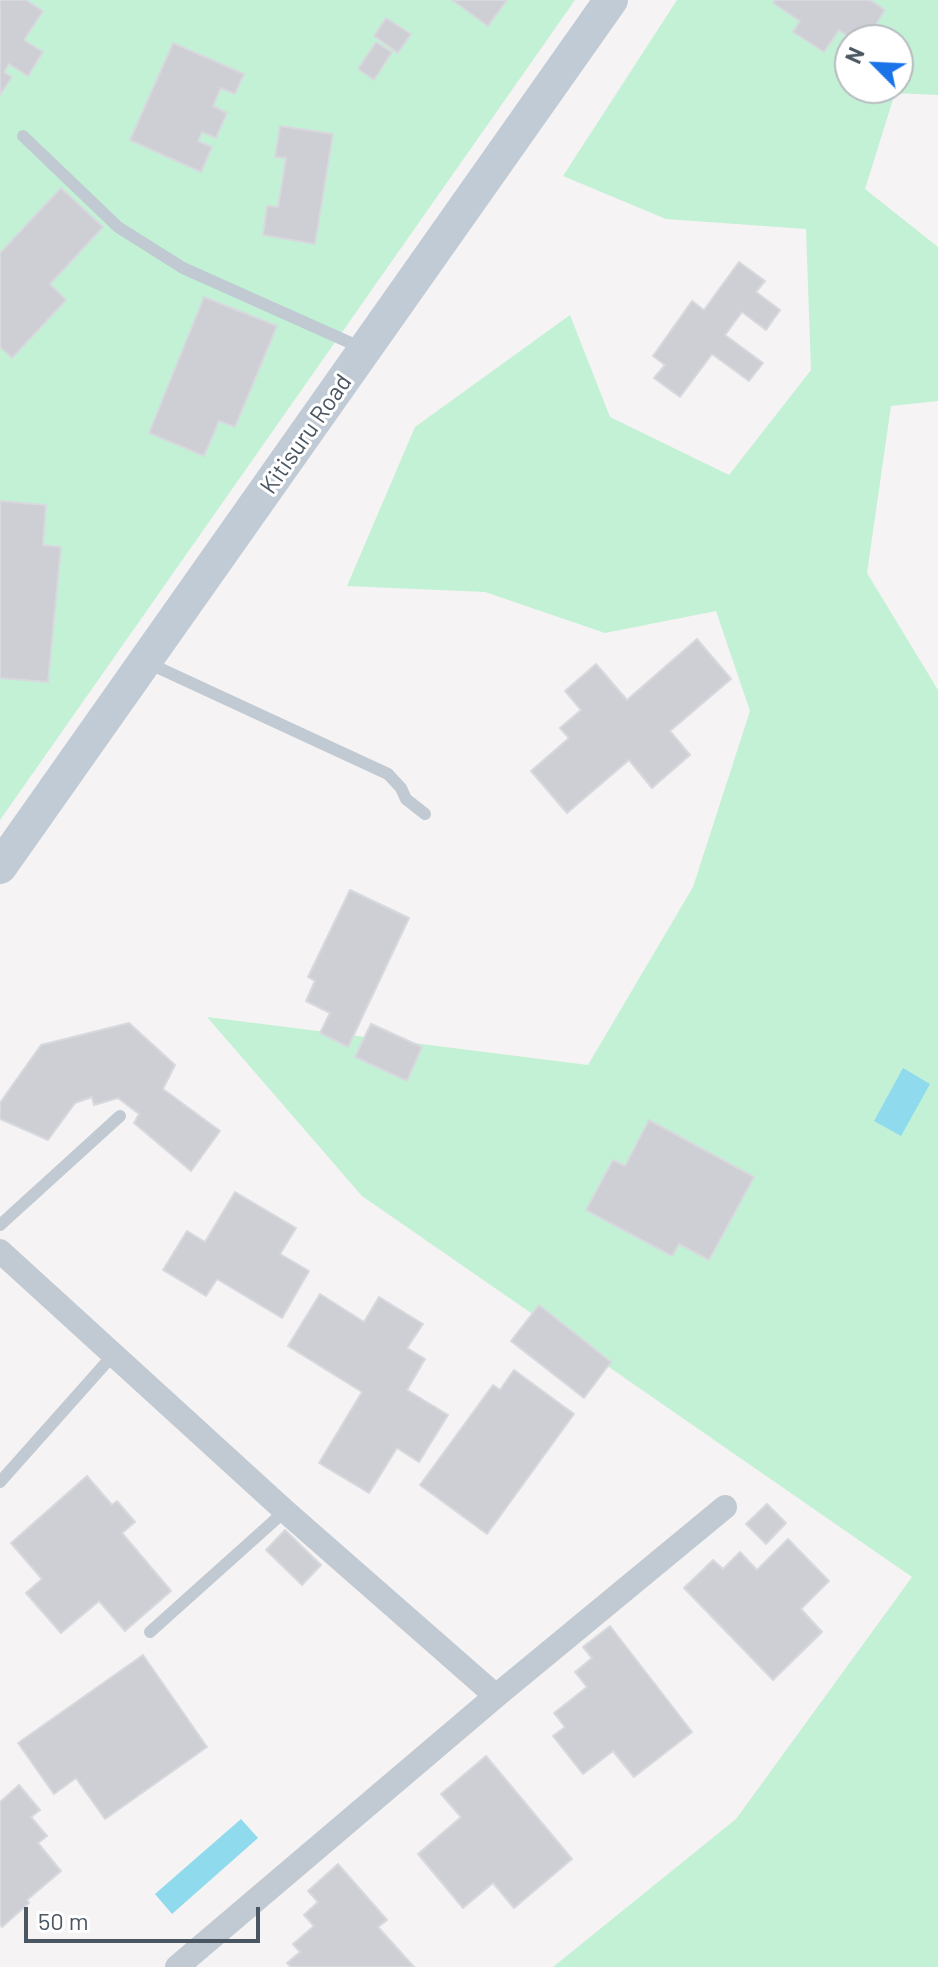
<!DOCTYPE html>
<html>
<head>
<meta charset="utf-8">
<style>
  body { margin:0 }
  #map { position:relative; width:938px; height:1967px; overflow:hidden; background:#f5f3f3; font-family:Barlow,sans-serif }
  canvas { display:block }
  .north { position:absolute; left:834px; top:24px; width:80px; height:80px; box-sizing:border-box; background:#fff; border:2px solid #b7bbc0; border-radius:50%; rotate:294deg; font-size:22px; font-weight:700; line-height:32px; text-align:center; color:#4a5661 }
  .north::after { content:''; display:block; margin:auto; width:28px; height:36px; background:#1a73e8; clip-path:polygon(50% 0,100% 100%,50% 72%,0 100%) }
  .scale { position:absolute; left:24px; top:1907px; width:236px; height:36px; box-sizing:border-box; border:4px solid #4a5661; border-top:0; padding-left:10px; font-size:24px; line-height:28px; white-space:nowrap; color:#4a5661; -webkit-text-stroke:6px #fff; paint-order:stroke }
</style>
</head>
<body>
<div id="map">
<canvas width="938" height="1967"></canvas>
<div class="north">N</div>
<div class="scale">50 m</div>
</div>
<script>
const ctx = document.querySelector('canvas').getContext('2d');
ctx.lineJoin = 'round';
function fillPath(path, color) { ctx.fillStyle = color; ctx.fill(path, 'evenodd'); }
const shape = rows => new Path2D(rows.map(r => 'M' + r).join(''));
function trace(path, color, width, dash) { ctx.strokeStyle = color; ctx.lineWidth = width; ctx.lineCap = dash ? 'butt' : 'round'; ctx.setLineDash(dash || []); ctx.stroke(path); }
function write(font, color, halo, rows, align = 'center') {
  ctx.font = font + ' Barlow,sans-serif'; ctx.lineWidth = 6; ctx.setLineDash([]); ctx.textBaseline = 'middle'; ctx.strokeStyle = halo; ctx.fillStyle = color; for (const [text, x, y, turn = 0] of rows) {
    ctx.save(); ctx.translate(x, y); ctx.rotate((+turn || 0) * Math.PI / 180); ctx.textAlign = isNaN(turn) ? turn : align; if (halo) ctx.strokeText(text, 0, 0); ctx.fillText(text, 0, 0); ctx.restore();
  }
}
fillPath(shape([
  [0,0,575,0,0,820],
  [677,0,938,0,938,95,895,93,865,189,938,247,938,401,891,406,867,573,938,690,938,1967,553,1967,736,1819,912,1577,362,1196,207,1017,588,1065,693,887,750,711,716,611,605,633,485,592,347,586,415,427,570,315,610,417,729,475,811,370,806,229,666,219,563,176],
  [850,40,898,40,898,88,850,88]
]), '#c3f1d5');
fillPath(shape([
  [903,1068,930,1084,901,1136,874,1121],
  [241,1819,258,1838,172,1914,155,1894]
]), '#90daee');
const building = shape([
  [0,0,26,0,43,11,24,40,43,52,28,76,9,64,4,72,12,77,0,95,0,0],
  [452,0,507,0,488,26,452,0],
  [776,0,870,0,885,10,866,40,853,40,839,30,824,52,793,32,800,21,773,3,776,0],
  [386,18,411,34,398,53,374,36,386,18],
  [376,42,392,52,374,80,358,69,376,42],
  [173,43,244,74,235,94,221,88,213,106,227,113,216,138,202,132,198,141,212,147,201,172,130,140,173,43],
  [280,126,333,134,315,244,263,235,267,206,278,207,286,158,275,157,280,126],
  [61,188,103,227,50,284,66,300,12,358,0,347,0,253,61,188],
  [739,262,765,281,756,292,780,310,766,330,742,312,725,335,763,363,749,381,712,354,680,397,654,378,665,365,653,356,692,301,704,310,739,262],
  [204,297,277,326,235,427,219,421,204,456,149,433,204,297],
  [0,501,46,505,43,545,61,547,48,682,0,678,0,501],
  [697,639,731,679,670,731,690,755,652,788,629,760,567,813,531,771,569,738,560,728,581,710,565,691,596,664,627,700,697,639],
  [350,890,409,918,348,1047,320,1033,330,1013,306,1001,315,981,308,977,350,890],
  [129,1023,175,1065,163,1089,220,1131,191,1171,134,1123,139,1114,118,1098,94,1105,92,1097,75,1103,48,1140,0,1119,0,1103,41,1045,129,1023],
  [371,1024,422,1047,407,1081,355,1057,371,1024],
  [649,1120,754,1177,709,1260,679,1244,672,1256,586,1210,613,1160,625,1166,649,1120],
  [235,1192,296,1228,280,1254,309,1271,282,1318,217,1279,206,1296,163,1270,187,1231,205,1242,235,1192],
  [320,1294,364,1322,379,1297,423,1324,407,1348,425,1359,407,1390,448,1415,419,1462,397,1448,369,1493,319,1463,362,1392,288,1346,320,1294],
  [539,1305,611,1362,584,1398,511,1341,539,1305],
  [514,1370,574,1414,487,1534,420,1485,493,1385,500,1390,514,1370],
  [87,1476,112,1505,117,1501,135,1522,122,1533,171,1591,125,1631,99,1601,61,1633,26,1593,42,1579,11,1543,87,1476],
  [767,1504,786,1523,766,1544,746,1524,767,1504],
  [285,1530,321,1565,302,1585,266,1550,285,1530],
  [788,1539,829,1581,801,1609,822,1632,773,1680,684,1588,713,1560,723,1569,740,1552,757,1570,788,1539],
  [610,1626,692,1732,634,1777,613,1751,583,1774,553,1736,565,1727,554,1713,587,1687,575,1672,592,1658,583,1647,610,1626],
  [143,1655,207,1747,105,1819,76,1778,54,1794,18,1743,143,1655],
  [486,1756,572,1859,514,1908,493,1883,463,1908,418,1854,461,1817,441,1794,486,1756],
  [19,1785,40,1810,31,1817,47,1836,38,1843,61,1871,27,1900,29,1903,2,1927,0,1924,0,1802,19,1785],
  [338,1864,387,1920,378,1927,414,1967,291,1967,287,1963,300,1952,293,1944,314,1926,304,1915,318,1902,308,1891,338,1864]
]);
fillPath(building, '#cdcfd5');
trace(building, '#d7d9de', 2);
trace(shape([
  [23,136,118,227,183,268,362,348],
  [148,663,388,774,401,788,406,799,425,814],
  [0,1225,120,1116],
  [0,1482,113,1355],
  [150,1632,285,1511]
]), '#c1cad2', 12);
trace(shape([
  [0,1251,285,1511,496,1696,725,1507],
  [177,1967,496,1696]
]), '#c1cad2', 24);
trace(shape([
  [0,867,611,0]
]), '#c1cbd6', 34);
write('24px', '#4a5661', '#fff', [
  ["Kitisuru Road",306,434,-55]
]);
</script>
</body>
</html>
